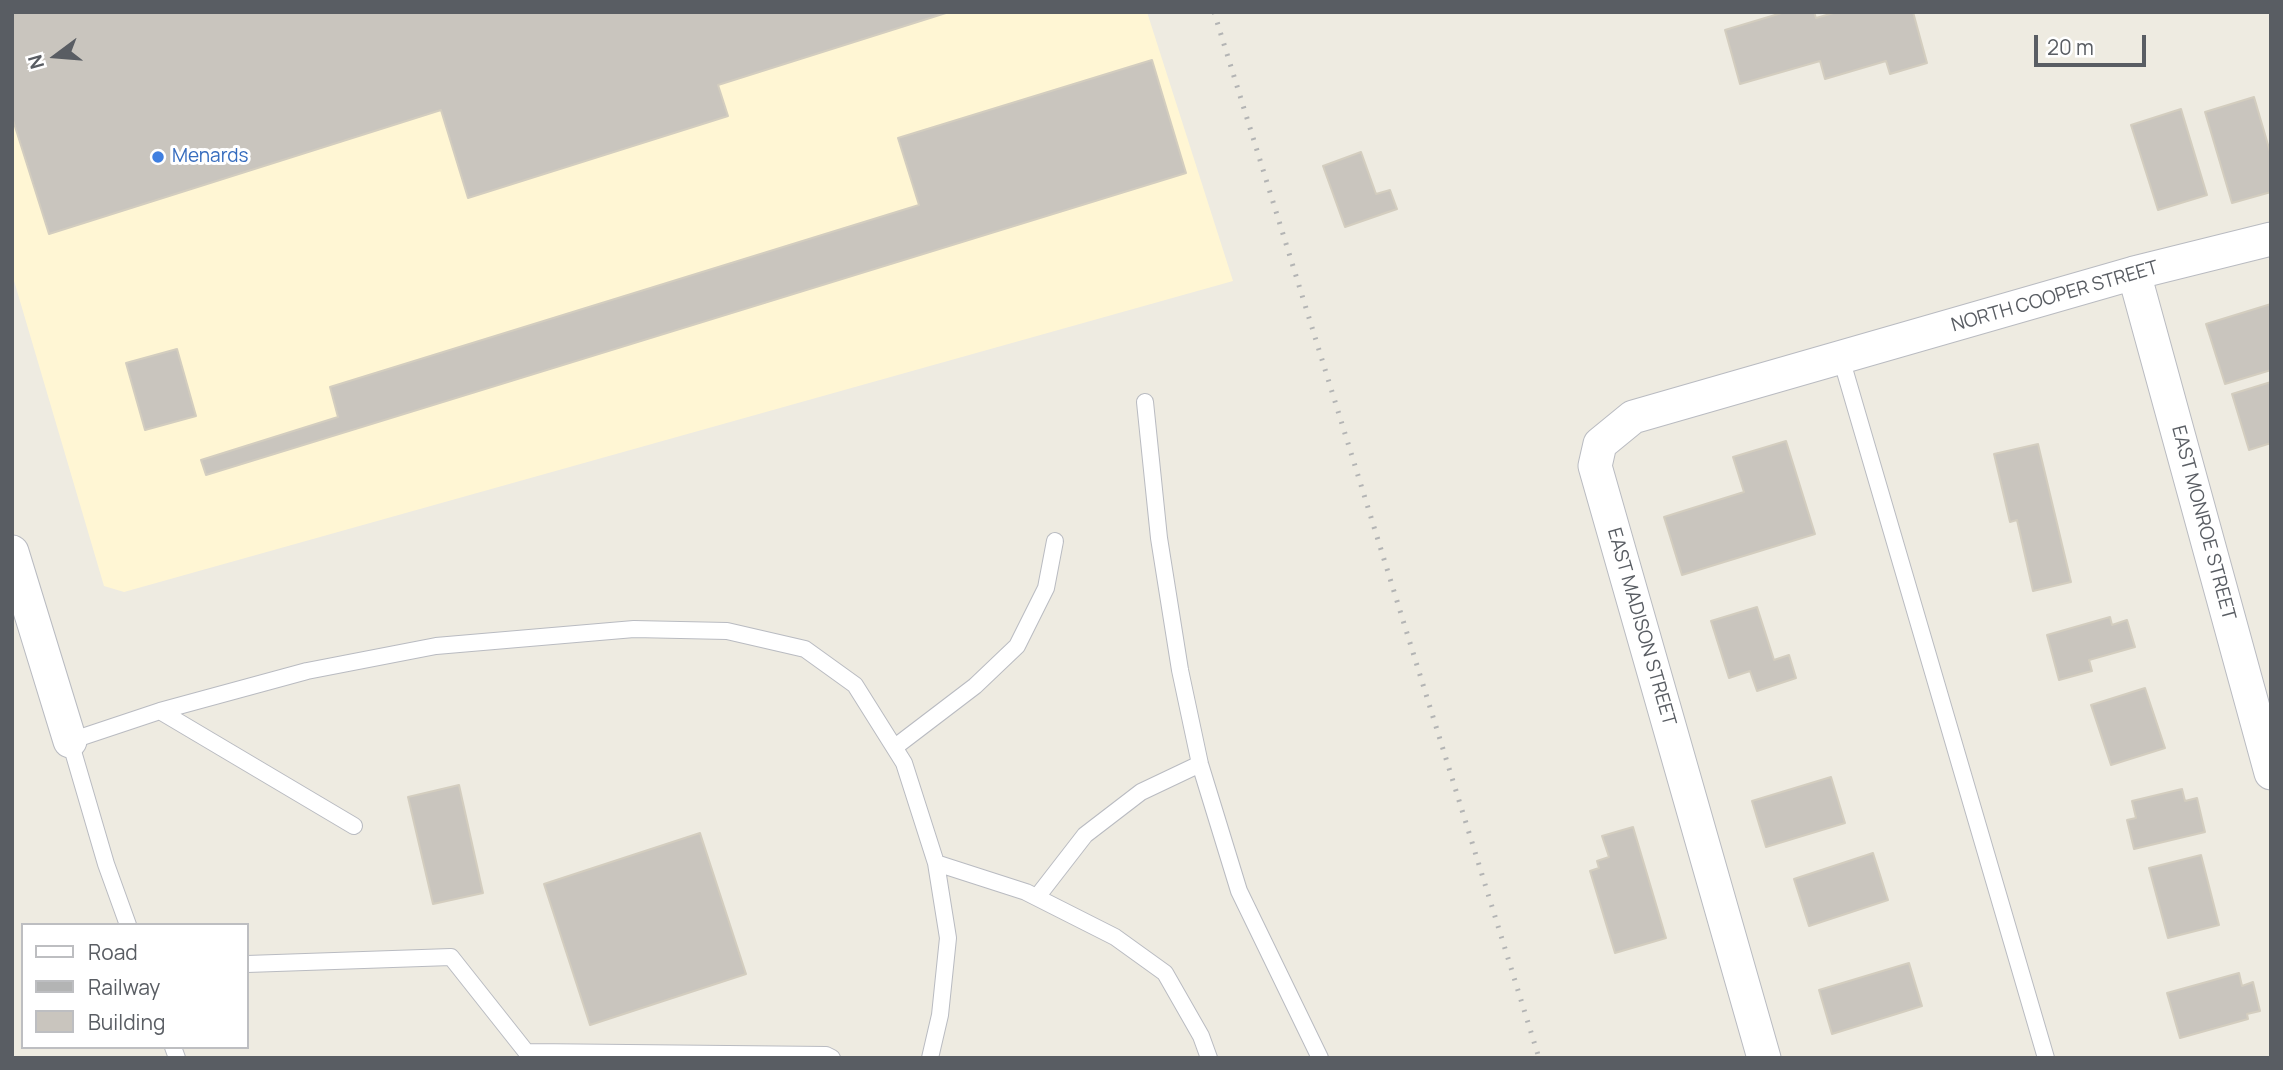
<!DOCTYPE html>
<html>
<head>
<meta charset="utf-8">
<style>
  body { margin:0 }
  #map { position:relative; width:2283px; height:1070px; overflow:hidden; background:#eeebe1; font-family:Manrope,sans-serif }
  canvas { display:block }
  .frame { position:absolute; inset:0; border:14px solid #595d63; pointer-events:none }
  .legend { position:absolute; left:21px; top:923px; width:228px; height:126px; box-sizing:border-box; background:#fff; border:2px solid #bdbec1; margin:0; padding:9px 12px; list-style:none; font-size:21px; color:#595d63 }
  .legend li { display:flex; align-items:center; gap:14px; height:35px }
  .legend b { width:35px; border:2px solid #bdbec1 }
  .north { position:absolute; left:21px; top:21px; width:70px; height:70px; -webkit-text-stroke:5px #fff; paint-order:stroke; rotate:254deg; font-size:19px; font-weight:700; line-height:28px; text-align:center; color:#595d63 }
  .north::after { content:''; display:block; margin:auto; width:24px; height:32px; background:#595d63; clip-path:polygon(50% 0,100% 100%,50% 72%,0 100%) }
  .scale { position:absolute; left:2034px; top:35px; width:112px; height:32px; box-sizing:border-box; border:4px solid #595d63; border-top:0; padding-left:9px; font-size:21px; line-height:24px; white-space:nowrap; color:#595d63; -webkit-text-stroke:5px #fff; paint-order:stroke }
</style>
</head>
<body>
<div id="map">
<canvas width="2283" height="1070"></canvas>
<div class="frame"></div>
<ul class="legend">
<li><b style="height:9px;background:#fff"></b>Road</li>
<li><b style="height:9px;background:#b3b4b4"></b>Railway</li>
<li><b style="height:19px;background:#c9c5be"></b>Building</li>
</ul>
<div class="north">N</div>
<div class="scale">20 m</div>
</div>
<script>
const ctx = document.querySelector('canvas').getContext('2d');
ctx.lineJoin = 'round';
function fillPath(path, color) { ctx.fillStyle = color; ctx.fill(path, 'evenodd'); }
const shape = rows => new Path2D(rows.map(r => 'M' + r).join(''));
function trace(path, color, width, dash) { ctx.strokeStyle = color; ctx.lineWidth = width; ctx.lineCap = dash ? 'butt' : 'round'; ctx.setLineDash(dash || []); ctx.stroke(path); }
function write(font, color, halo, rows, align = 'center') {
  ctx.font = font + ' Manrope,sans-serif'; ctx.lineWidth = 6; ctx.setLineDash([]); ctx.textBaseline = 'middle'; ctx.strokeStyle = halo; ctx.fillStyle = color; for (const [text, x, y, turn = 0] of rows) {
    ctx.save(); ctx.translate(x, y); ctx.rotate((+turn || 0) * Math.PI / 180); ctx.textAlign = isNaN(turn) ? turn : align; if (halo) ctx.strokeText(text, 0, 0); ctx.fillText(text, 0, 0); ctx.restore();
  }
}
fillPath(shape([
  [12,12,1147,12,1233,281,124,592,104,586,12,274]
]), '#fff6d4');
const building = shape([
  [12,12,949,12,718,85,728,116,468,198,441,110,49,234,12,117,12,12],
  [1785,12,1814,12,1816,18,1837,12,1913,12,1927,63,1890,74,1886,61,1825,79,1820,61,1740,84,1725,30,1785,12],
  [1152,60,1186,173,206,475,201,460,338,417,330,387,919,205,898,138,1152,60],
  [2254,97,2271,155,2271,192,2232,203,2205,112,2254,97],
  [2181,109,2207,195,2158,210,2131,125,2181,109],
  [1361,152,1376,194,1390,190,1397,209,1345,227,1323,166,1361,152],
  [2271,304,2271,370,2225,384,2206,324,2271,304],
  [177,349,196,416,145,430,126,363,177,349],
  [2271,382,2271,443,2249,450,2232,394,2271,382],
  [1786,441,1815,534,1682,575,1664,517,1744,492,1733,457,1786,441],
  [2038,444,2071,582,2033,591,2017,520,2010,522,1994,454,2038,444],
  [1757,607,1774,660,1789,655,1796,678,1757,691,1750,671,1729,678,1711,621,1757,607],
  [2110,617,2112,625,2127,620,2135,647,2089,660,2092,671,2059,680,2047,635,2110,617],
  [2145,688,2165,748,2111,765,2091,705,2145,688],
  [1831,777,1845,823,1766,847,1752,801,1831,777],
  [459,785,483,893,433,904,408,797,459,785],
  [2182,789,2185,801,2197,798,2205,832,2134,849,2127,820,2136,818,2132,801,2182,789],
  [1633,827,1666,938,1615,953,1590,871,1599,868,1597,861,1609,857,1602,836,1633,827],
  [700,833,746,974,590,1025,544,884,700,833],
  [1873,853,1888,900,1809,926,1794,879,1873,853],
  [2201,855,2219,925,2168,938,2149,868,2201,855],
  [1909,963,1922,1006,1832,1034,1819,990,1909,963],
  [2239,973,2242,986,2253,982,2260,1011,2247,1014,2248,1019,2180,1038,2167,993,2239,973]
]);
fillPath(building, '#c9c5be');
trace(building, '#d3cdbf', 2);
const service = shape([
  [1841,358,2046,1058],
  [1145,402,1159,538,1180,670,1200,764,1239,891,1320,1058],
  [160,711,354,826],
  [895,747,975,686,1017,646,1046,588,1055,541],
  [936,863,1026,892,1115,937,1165,973,1201,1036,1209,1058],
  [1037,897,1085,835,1141,792,1200,764],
  [128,925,106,864,70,741,160,711,307,671,436,646,634,629,727,631,805,649,855,685,904,763,936,863,948,938,940,1015,930,1058],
  [247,964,451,957,531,1058],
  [173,1047,177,1058],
  [529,1052,826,1055,832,1058]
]);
const minor = shape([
  [2134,273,2271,773],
  [12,552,70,741],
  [1764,1058,1595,466,1600,444,1633,417,2134,273,2271,239]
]);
trace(service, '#b9bbc1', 18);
trace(minor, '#b9bbc1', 35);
trace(service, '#fff', 16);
trace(minor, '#fff', 33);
trace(shape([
  [1214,12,1539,1058]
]), '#b3b4b4', 5, [2, 9]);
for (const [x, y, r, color] of [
  [158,157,7,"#3f7fe0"]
]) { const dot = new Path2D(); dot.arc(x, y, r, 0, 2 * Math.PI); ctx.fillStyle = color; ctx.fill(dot); trace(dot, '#fff', 2.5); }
write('19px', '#366cbe', '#fff', [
  ["Menards",172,157]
], 'left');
write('19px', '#595d63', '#fff', [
  ["NORTH COOPER STREET",2055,297,-16],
  ["EAST MONROE STREET",2203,523,75],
  ["EAST MADISON STREET",1641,627,74]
]);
</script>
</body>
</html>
